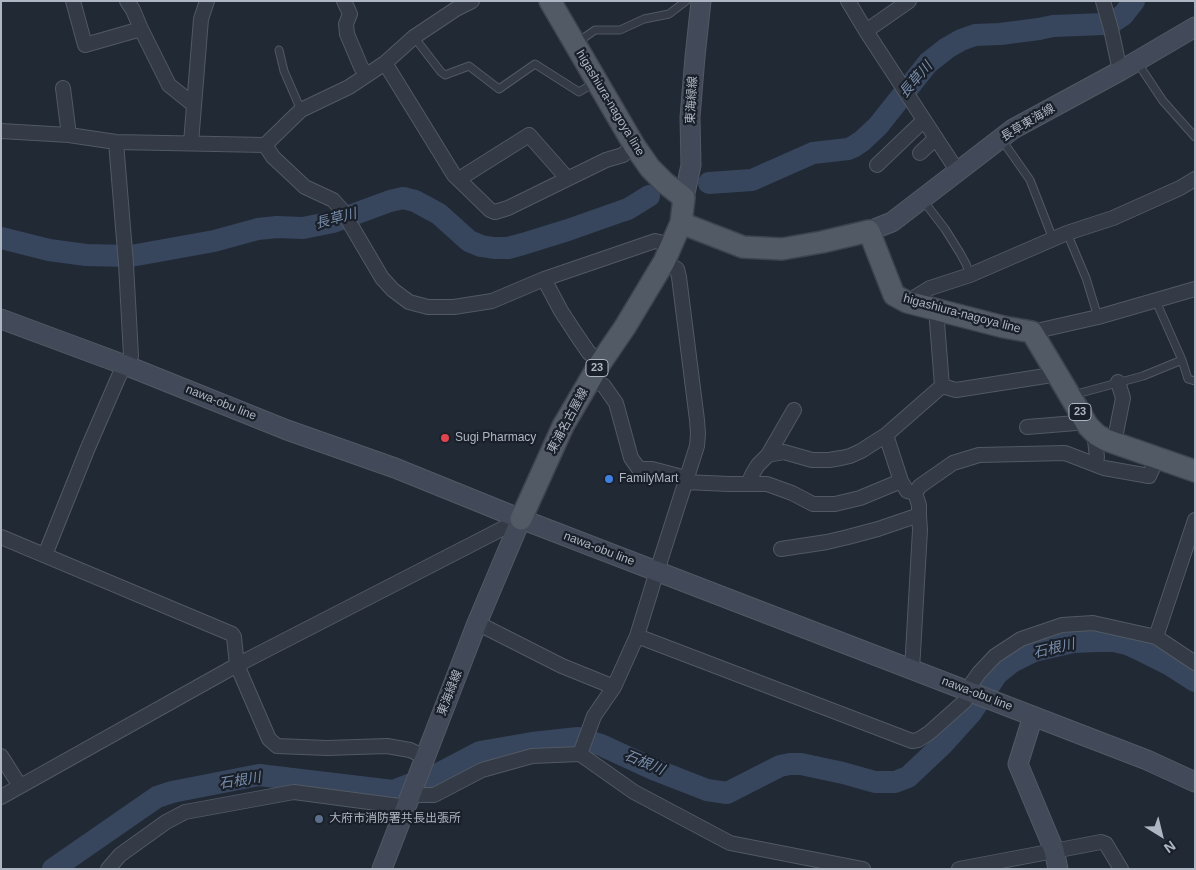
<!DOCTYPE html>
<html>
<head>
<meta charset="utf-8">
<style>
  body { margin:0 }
  #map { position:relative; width:1196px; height:870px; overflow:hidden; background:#212935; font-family:Helvetica,sans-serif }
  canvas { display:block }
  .frame { position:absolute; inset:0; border:2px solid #aeb6c3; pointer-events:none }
  .north { position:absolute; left:1136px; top:810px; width:50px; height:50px; -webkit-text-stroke:4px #1a202a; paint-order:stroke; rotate:144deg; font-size:14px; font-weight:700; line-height:20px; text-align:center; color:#aeb6c3 }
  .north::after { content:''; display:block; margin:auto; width:18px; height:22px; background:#aeb6c3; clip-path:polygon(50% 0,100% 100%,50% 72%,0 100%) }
</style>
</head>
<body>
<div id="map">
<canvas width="1196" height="870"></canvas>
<div class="frame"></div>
<div class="north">N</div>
</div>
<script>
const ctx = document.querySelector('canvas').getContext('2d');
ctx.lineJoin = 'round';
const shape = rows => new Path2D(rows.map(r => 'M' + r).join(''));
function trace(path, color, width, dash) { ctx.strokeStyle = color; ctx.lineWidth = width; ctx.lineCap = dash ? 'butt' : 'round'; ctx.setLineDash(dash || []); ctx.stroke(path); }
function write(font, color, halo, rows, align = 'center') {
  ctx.font = font + ' Helvetica,"Noto Sans JP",sans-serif'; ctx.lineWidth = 4.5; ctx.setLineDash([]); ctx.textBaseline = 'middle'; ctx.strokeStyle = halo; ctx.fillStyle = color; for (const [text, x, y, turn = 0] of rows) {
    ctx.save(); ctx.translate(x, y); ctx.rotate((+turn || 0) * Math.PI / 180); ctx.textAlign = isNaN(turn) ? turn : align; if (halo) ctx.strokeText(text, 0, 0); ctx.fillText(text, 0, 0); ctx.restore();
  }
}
trace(shape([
  [709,183,752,180,813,153,848,149,853,147,862,141,878,126,928,63,947,48,961,40,975,35,1000,34,1039,29,1053,26,1104,24,1114,21,1123,15,1134,1],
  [1,238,49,250,86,255,131,256,214,241,258,229,277,227,303,228,333,222,390,201,403,198,415,201,439,214,469,241,481,246,494,248,508,248,523,244,568,230,619,212,628,209,649,196],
  [53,869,157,797,172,792,259,775,393,791,440,773,480,752,532,743,578,738,601,745,653,769,707,790,727,793,780,766,790,764,801,764,843,773,875,782,895,782,908,777,943,744,971,713,997,674,1012,662,1034,651,1073,642,1096,641,1114,641,1127,644,1138,649,1170,665,1195,681]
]), '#37465d', 22);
const lane = shape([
  [414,37,441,72,445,75,469,66,499,89,535,64,579,92,594,83],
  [579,44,585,37,595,30,620,30,644,19,669,14,686,1],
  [279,50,284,71,301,110],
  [1137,62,1163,101,1195,137],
  [1002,140,1030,180,1053,239],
  [922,199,945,229,960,253,966,264,970,275],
  [1067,233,1086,278,1098,317],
  [1182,360,1188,379,1195,381],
  [1073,395,1143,376,1182,360,1159,308,1158,300]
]);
const street = shape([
  [73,1,85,45,141,29],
  [127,1,133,10,141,29,169,85,194,105],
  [344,1,350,14,346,24,347,34,361,67,367,75],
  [848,1,866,31,958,172],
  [1103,1,1111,29,1120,71],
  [866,31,909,1],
  [385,63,454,175,490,210,495,212,508,208,606,160,623,155,634,145],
  [63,88,69,135],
  [1,131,69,135,116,142,265,145,301,110,349,87,385,63,414,37,456,9,472,1],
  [191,143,201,19,207,1],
  [265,145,273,157,305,187,333,200,342,210,382,278,393,290,409,302,428,307,454,307,492,301,544,279,655,241,671,245],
  [920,153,936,138],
  [877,165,924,120],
  [459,179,529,135,567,178],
  [544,279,561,311,576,334,589,353,601,361],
  [907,302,930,288,970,275,1067,233,1113,218,1180,188,1195,179],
  [1032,332,1098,317,1195,289],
  [591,378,604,386,616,403,631,458,639,469,652,469,686,478],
  [942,386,956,390,1052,375,1055,372],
  [1027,427,1076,423,1084,420],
  [1114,443,1123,398,1118,382],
  [768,455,794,410],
  [1094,464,1097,457,1095,440,1097,435],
  [685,482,729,484,767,484,792,493,813,504,835,504,860,498,901,481],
  [748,484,753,473,758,465,768,455,784,452,812,460,829,460,841,458,850,456,861,451,886,435],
  [915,493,920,486,953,463,979,455,1065,453,1104,468,1149,476,1157,459],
  [915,493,907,491,901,481,886,435,942,386,936,309],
  [1,537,232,634,234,637,237,665,269,739,277,746,327,748,387,746,410,750,425,757],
  [781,549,827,542,848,537,878,529,919,515],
  [45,555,87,450,119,376,131,356,126,264,116,142],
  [477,623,562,666,614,687,637,636,657,571,697,446,698,434,697,420,679,277,677,269,664,262],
  [637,636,912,741,918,740,929,733,965,701,967,690,979,673,995,656,1021,639,1062,625,1093,623,1156,637,1195,663],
  [1156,637,1195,520],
  [912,670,920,530,919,515,919,505,915,493],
  [580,754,594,716,614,687],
  [1,756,20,786],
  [412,795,434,795,482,770,532,756,580,754,634,792,730,843,863,869],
  [1,797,237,665,521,519],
  [108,869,120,855,166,822,185,812,294,792,407,807],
  [959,869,1101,842,1106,844,1121,869]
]);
const secondary = shape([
  [684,198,691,165,690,117,695,57,701,1],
  [869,231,892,222,1013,129,1120,71,1195,27],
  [1,319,125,365,287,430,395,468,521,519,1147,760,1195,782],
  [1033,716,1018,764,1054,850,1058,869],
  [382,869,477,623,521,519]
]);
const primary = shape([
  [681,223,743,247,782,249,822,242,869,231,894,295,907,302,1004,327,1032,332,1088,426,1097,435,1106,440,1195,471],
  [521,519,563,426,597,368,625,327,664,262,681,223,684,198,665,183,650,168,634,145,550,1]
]);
trace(lane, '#515964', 9);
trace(street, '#515964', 16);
trace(secondary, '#515964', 21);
trace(primary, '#3d444f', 24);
trace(lane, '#343b46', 7);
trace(street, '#343b46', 14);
trace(secondary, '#424a59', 19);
trace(primary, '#525a66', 21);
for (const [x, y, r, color] of [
  [445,438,5,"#e0444e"],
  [609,479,5,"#3f7fe0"],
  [319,819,5,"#5c6f8a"]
]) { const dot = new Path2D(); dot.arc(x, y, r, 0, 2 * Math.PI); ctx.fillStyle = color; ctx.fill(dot); trace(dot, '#1a202a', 2); }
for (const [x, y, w] of [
  [597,368,22],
  [1080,412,22]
]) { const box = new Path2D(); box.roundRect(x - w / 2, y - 8.5, w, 17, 4); ctx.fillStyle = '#1a202a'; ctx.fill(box); trace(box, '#aeb6c3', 1); }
write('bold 11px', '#aeb6c3', null, [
  ["23",597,368],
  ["23",1080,412]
]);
write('12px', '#aeb6c3', '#1a202a', [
  ["東海緑線",692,100,-87],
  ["higashiura-nagoya line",610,103,59],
  ["長草東海線",1028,123,-31],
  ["higashiura-nagoya line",962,314,15],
  ["nawa-obu line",221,403,22],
  ["東浦名古屋線",568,421,-62],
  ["nawa-obu line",599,549,21],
  ["東海緑線",450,693,-69],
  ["nawa-obu line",977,694,21]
]);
write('12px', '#aeb6c3', '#1a202a', [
  ["Sugi Pharmacy",455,438],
  ["FamilyMart",619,479],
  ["大府市消防署共長出張所",329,819]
], 'left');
write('italic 14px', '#788daa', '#1a202a', [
  ["長草川",916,80,-49],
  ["長草川",336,219,-15],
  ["石根川",1054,649,-13],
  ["石根川",644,763,23],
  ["石根川",240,781,-9]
]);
</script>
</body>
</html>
